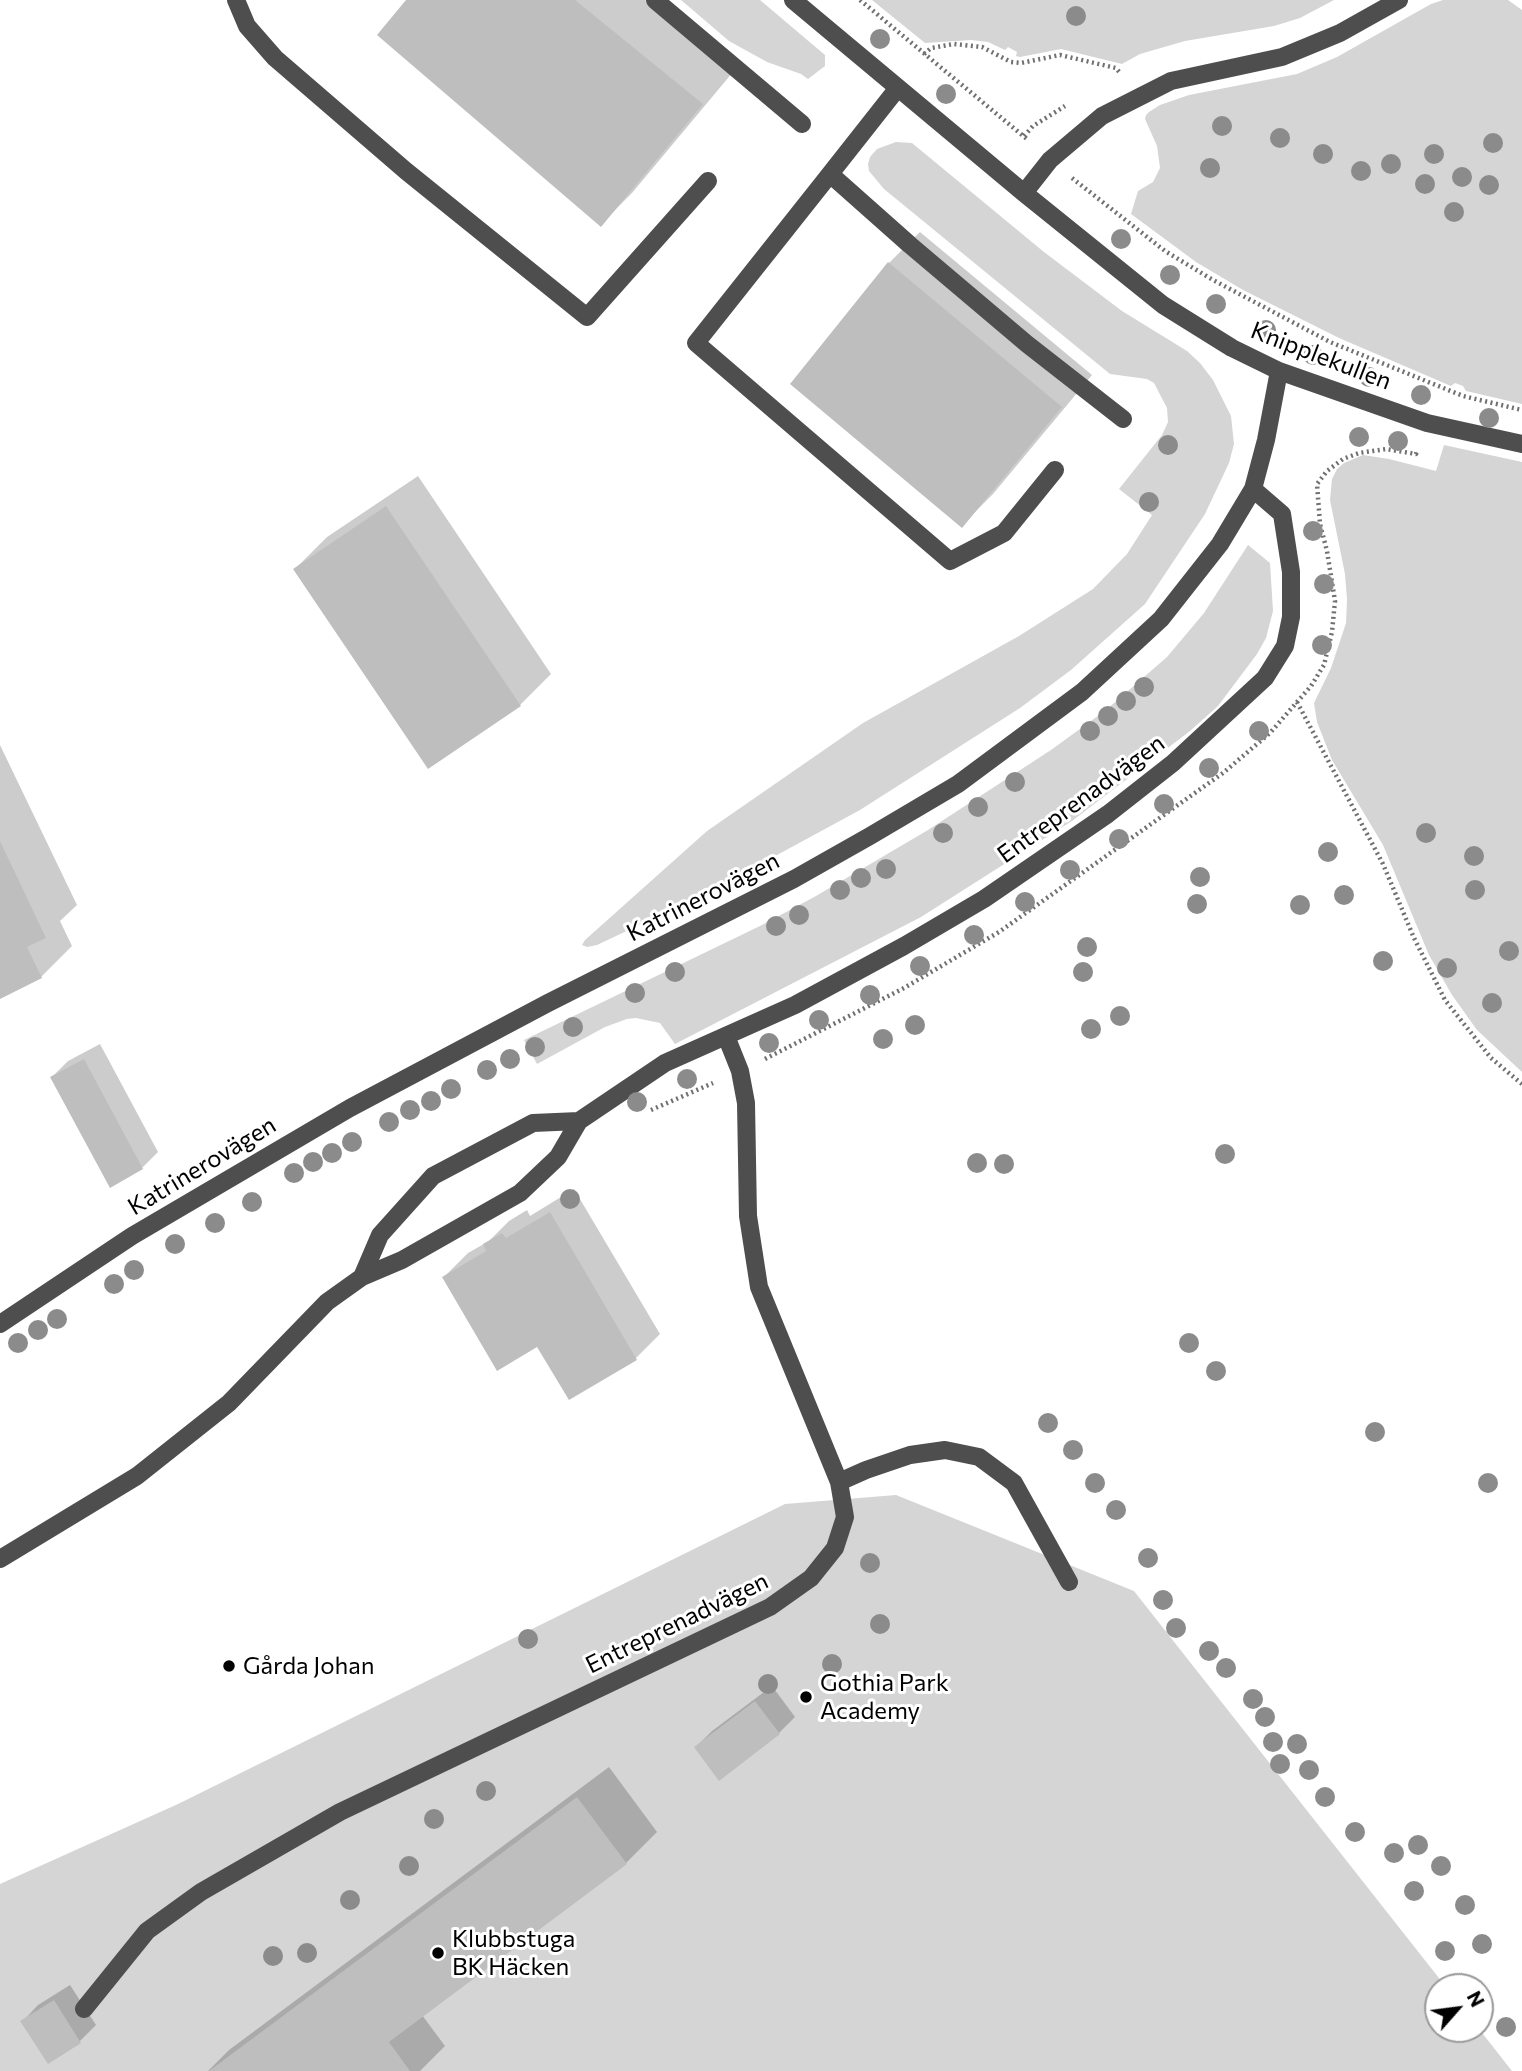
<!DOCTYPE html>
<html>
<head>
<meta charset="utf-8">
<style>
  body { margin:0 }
  #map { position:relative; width:1522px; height:2071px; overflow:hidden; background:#fff; font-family:Commissioner,sans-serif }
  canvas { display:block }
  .north { position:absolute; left:1424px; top:1973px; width:70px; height:70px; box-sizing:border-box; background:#fff; border:2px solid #999; border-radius:50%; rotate:62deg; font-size:19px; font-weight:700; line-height:28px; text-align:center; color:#000 }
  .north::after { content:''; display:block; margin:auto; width:24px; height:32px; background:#000; clip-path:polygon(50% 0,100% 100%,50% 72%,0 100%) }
</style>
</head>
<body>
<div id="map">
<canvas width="1522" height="2071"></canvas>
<div class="north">N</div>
</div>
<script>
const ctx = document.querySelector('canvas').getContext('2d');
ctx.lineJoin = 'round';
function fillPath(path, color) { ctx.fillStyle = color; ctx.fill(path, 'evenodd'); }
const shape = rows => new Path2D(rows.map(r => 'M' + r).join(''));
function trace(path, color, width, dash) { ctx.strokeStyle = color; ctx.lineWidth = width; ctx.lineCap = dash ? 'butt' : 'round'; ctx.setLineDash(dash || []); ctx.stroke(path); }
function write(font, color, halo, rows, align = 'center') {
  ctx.font = font + ' Commissioner,sans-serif'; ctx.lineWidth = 6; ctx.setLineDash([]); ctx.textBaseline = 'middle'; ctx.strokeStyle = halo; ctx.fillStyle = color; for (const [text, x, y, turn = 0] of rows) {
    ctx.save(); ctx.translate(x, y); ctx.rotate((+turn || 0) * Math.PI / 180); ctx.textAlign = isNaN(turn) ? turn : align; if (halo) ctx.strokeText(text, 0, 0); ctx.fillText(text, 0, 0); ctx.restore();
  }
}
fillPath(shape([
  [681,0,760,0,825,55,825,66,808,79,801,74,767,62,729,41],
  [872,0,1334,0,1300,18,1274,26,1185,41,1140,54,1122,64,1061,49,1020,57,1016,56,1017,52,1008,47,1005,50,988,42,971,40,925,43],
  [1443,0,1508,0,1522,10,1522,404,1466,391,1463,386,1455,383,1451,386,1339,338,1243,290,1196,262,1131,214,1138,191,1153,182,1160,168,1157,146,1145,119,1146,115,1149,112,1160,105,1189,95,1297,74,1337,57,1431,4],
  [896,142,912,143,1044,252,1122,311,1187,351,1200,363,1213,380,1231,416,1234,444,1229,463,1205,514,1145,604,1071,670,1020,708,860,810,707,893,597,945,587,947,582,945,585,940,707,831,863,723,1019,636,1093,589,1127,554,1152,515,1119,489,1162,435,1168,422,1167,408,1154,383,1147,379,1110,374,884,189,869,171,868,164,870,157,877,149],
  [1444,445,1522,462,1522,1072,1477,1030,1452,995,1429,955,1383,845,1332,760,1317,722,1314,703,1331,668,1346,623,1347,599,1345,574,1330,500,1332,479,1337,469,1344,463,1363,455,1389,459,1436,471],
  [1248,545,1270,563,1273,611,1266,638,1257,654,1218,706,1190,731,1072,821,921,917,675,1044,660,1023,636,1018,627,1019,605,1027,537,1064,524,1040,760,926,816,896,928,830,1051,750,1106,710,1167,657,1204,613],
  [896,1495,1134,1591,1446,1987,1438,1987,1438,2029,1479,2029,1512,2071,0,2071,0,1884,178,1804,785,1504]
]), '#d5d5d5');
fillPath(shape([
  [408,0,645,0,733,72,632,193,601,224],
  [920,232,1092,375,993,494,962,525,889,263],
  [418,476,551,674,520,705,295,569,327,537],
  [0,745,77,905,60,921,72,946,41,977,0,997],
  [100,1044,158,1152,142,1168,52,1077,68,1061],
  [574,1189,660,1334,636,1358,537,1344,444,1277,468,1253,489,1241,509,1221,527,1210,530,1216],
  [772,1686,795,1717,779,1733,719,1778,696,1747,712,1731],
  [609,1767,657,1832,626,1863,422,2015,445,2046,420,2071,208,2071,229,2050],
  [70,1985,96,2025,80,2041,49,2061,23,2021,38,2005]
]), '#0003');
fillPath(shape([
  [406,0,575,0,703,104,601,227,377,35],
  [888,262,1062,407,962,528,790,384],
  [386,506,521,706,428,769,293,569],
  [0,841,46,938,27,947,42,978,0,999],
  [84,1059,143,1169,110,1188,50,1077],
  [550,1212,637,1360,569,1400,537,1347,497,1371,442,1277,486,1251,483,1244,502,1233,506,1238],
  [755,1701,780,1734,719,1781,694,1747],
  [577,1797,627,1864,389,2042,410,2071,209,2071],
  [54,2000,81,2043,48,2064,20,2021]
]), '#bebebe');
trace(shape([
  [860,0,1028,140],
  [924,54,931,48,954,44,982,47,1011,62,1021,63,1060,55,1116,68,1120,73],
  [1024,136,1033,126,1065,106],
  [1072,178,1165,251,1213,280,1330,342,1463,396,1522,410],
  [1297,702,1383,864,1414,938,1445,1000,1491,1058,1522,1084],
  [765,1059,904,988,999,932,1223,773,1270,733,1311,686,1324,665,1332,632,1335,601,1327,551,1320,524,1317,484,1327,471,1343,459,1359,453,1386,449,1416,454,1417,450],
  [651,1110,713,1083]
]), '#707070', 4.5, [2, 3.5]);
trace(shape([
  [236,0,247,26,275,58,406,171,587,317,708,181],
  [655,0,802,124],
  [793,0,1024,193,1163,305,1232,348,1279,371,1427,423,1522,444],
  [897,89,830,174,910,245,1027,344,1123,419],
  [830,174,696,343,950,561,1004,533,1055,470],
  [1024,193,1050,160,1102,116,1171,81,1282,57,1340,33,1399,0],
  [362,1277,380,1235,433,1176,533,1123,579,1121],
  [0,1324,132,1236,350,1108,548,1003,794,879,870,836,958,784,1082,692,1161,619,1220,544,1253,489,1266,440,1279,371],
  [839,1482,866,1470,910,1455,945,1450,979,1457,1014,1483,1069,1582],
  [0,1559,137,1476,229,1403,327,1302,362,1277,402,1260,520,1193,558,1157,579,1121,665,1063,795,1005,904,946,984,899,1108,814,1173,763,1265,678,1285,646,1291,617,1291,572,1282,514,1253,489],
  [84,2009,147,1931,201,1892,340,1812,770,1607,811,1578,835,1548,845,1517,839,1482,759,1287,748,1216,746,1103,740,1071,726,1036]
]), '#4e4e4e', 18);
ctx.fillStyle = '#8b8b8b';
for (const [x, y] of [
  [1076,16],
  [880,39],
  [946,94],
  [1222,126],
  [1280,138],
  [1493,143],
  [1323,154],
  [1434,154],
  [1391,164],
  [1210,168],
  [1361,171],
  [1462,177],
  [1425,184],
  [1489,185],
  [1454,212],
  [1121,239],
  [1170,275],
  [1216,304],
  [1266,330],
  [1313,355],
  [1369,377],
  [1421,395],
  [1489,418],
  [1359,437],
  [1398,441],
  [1168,445],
  [1149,502],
  [1313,531],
  [1324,584],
  [1322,645],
  [1144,687],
  [1126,701],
  [1108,716],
  [1090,731],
  [1259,731],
  [1209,768],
  [1015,782],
  [1164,804],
  [978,807],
  [943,833],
  [1426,833],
  [1119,839],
  [1328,852],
  [1474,856],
  [886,869],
  [1070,870],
  [1200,877],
  [861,878],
  [840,890],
  [1475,890],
  [1344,895],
  [1025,902],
  [1197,904],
  [1300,905],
  [799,915],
  [776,926],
  [974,935],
  [1087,947],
  [1509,951],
  [1383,961],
  [920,966],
  [1447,968],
  [675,972],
  [1083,972],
  [635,993],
  [870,995],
  [1492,1003],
  [1120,1016],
  [819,1020],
  [915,1025],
  [573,1027],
  [1091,1029],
  [883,1039],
  [769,1043],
  [535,1047],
  [510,1059],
  [487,1070],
  [687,1079],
  [451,1089],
  [431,1101],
  [637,1102],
  [410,1110],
  [389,1122],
  [352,1142],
  [332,1153],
  [1225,1154],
  [313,1162],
  [977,1163],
  [1004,1164],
  [294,1173],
  [570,1199],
  [252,1202],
  [215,1223],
  [175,1244],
  [134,1270],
  [114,1284],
  [57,1319],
  [38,1330],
  [18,1343],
  [1189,1343],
  [1216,1371],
  [1048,1423],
  [1375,1432],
  [1073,1450],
  [1095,1483],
  [1488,1483],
  [1116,1510],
  [1148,1558],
  [870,1563],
  [1163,1600],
  [880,1624],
  [1176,1628],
  [528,1639],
  [1209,1651],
  [832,1664],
  [1226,1668],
  [768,1684],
  [1253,1699],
  [1265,1717],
  [1273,1742],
  [1297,1744],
  [1280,1764],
  [1309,1770],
  [486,1791],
  [1325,1797],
  [434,1819],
  [1355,1832],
  [1418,1845],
  [1394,1853],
  [409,1866],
  [1441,1866],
  [1414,1891],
  [350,1900],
  [1465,1905],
  [1482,1944],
  [1445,1951],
  [307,1953],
  [273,1956],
  [1506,2027]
]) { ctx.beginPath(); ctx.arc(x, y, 10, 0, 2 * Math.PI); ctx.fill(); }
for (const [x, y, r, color] of [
  [229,1666,7,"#000"],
  [806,1697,7,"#000"],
  [438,1953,7,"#000"]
]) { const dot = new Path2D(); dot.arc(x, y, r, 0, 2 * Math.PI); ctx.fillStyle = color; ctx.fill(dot); trace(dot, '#fff', 2.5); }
write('24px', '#000', '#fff', [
  ["Knipplekullen",1321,356,21],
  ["Entreprenadvägen",1081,799,-36],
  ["Katrinerovägen",703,897,-27],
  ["Katrinerovägen",202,1166,-31],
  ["Entreprenadvägen",677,1623,-26]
]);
write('24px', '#000', '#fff', [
  ["Gårda Johan",243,1666],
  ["Gothia Park",820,1683],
  ["Academy",820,1711],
  ["Klubbstuga",452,1939],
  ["BK Häcken",452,1967]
], 'left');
</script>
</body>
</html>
